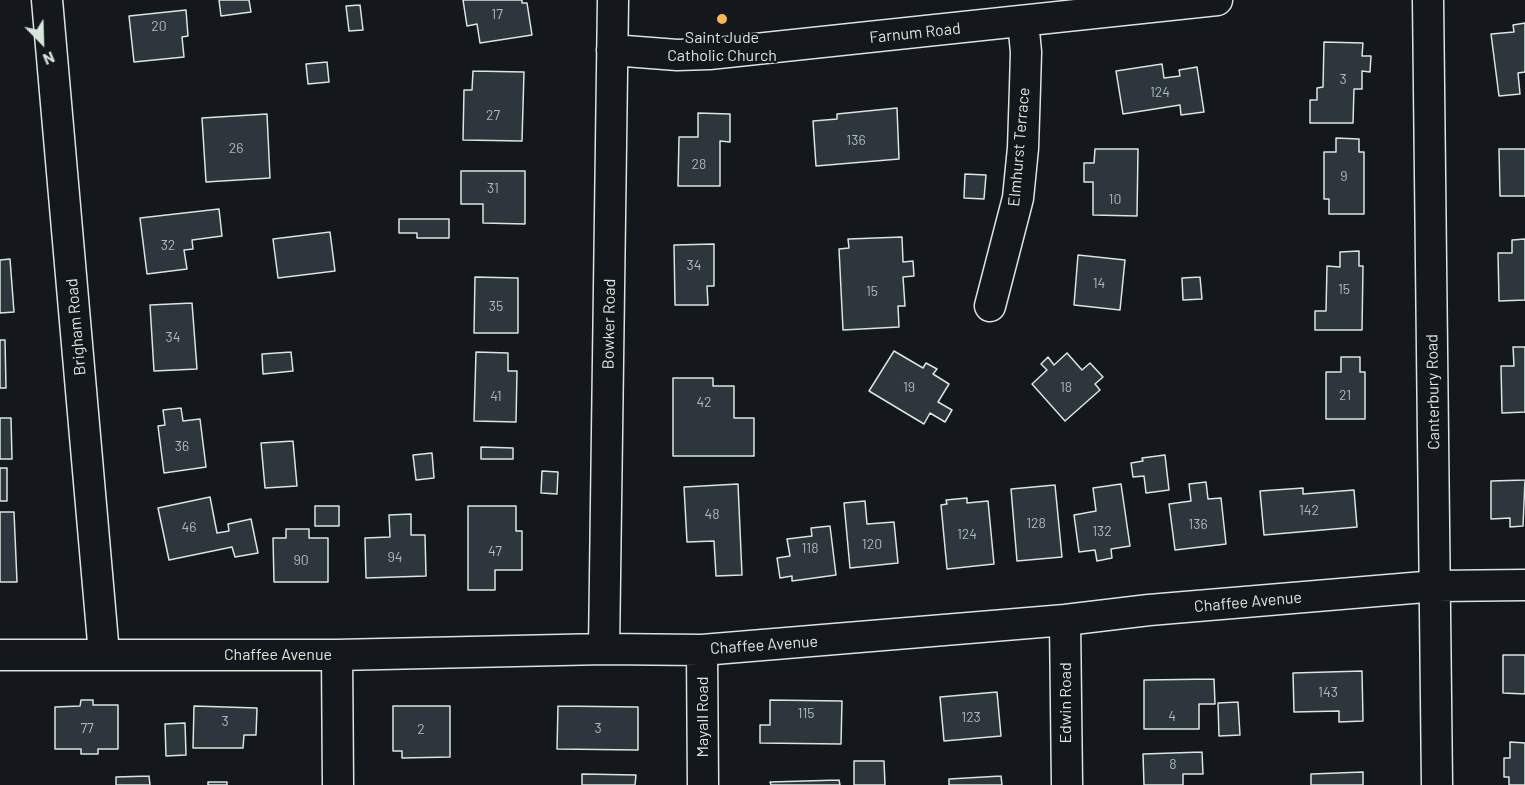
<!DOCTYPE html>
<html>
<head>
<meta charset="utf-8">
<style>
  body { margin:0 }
  #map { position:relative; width:1525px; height:785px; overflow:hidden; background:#14181c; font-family:Barlow,sans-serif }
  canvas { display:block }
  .north { position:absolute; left:12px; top:12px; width:60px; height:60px; -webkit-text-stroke:4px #14181c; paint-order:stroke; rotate:157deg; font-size:16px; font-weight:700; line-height:24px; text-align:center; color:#d8e6dc }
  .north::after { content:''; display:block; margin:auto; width:21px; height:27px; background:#d8e6dc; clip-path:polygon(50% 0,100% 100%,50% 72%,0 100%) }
</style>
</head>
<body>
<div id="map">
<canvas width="1525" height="785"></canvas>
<div class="north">N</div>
</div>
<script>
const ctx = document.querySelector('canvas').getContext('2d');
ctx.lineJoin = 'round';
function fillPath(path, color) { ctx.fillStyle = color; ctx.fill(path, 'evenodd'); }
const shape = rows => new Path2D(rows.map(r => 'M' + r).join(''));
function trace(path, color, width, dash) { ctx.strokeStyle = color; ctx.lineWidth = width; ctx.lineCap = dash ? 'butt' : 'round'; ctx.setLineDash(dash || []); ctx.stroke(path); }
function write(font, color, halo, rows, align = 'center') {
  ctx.font = font + ' Barlow,sans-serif'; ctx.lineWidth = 4.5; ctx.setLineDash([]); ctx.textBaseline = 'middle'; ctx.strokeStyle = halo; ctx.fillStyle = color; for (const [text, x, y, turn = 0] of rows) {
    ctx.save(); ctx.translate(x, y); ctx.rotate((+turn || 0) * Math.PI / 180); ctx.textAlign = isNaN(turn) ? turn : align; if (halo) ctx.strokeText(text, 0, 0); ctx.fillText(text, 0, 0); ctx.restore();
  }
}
const building = shape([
  [219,0,249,0,251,12,221,16,219,0],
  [463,0,522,0,522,3,527,3,532,35,480,43,477,24,467,26,463,0],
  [360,5,363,30,349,31,346,6,360,5],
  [186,10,188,36,182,37,184,57,134,62,129,16,186,10],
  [1525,23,1525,72,1518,73,1520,94,1499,96,1491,34,1514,32,1513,25,1525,23],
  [1324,42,1363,43,1362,56,1371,56,1370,72,1362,71,1362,89,1354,89,1353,123,1310,123,1310,100,1317,100,1317,88,1323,87,1324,42],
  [327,62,329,82,308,84,306,64,327,62],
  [1162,64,1164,78,1180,76,1179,70,1197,67,1204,112,1181,115,1180,105,1123,114,1116,71,1162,64],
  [473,71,524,72,522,141,463,140,464,90,472,90,473,71],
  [897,108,899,159,816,166,813,121,837,119,837,114,897,108],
  [698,113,730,114,730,142,720,141,720,186,678,186,679,137,698,137,698,113],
  [267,114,270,178,206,182,202,118,267,114],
  [1336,138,1359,139,1359,152,1364,152,1364,214,1329,214,1329,199,1324,199,1324,152,1336,152,1336,138],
  [1095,149,1138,149,1137,216,1093,215,1093,182,1084,182,1084,163,1094,163,1095,149],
  [1499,149,1525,149,1525,196,1500,196,1499,149],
  [461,171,525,171,525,224,483,223,483,204,461,204,461,171],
  [965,174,986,175,984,199,964,198,965,174],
  [219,209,222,236,192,240,193,249,184,250,187,269,147,274,140,218,219,209],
  [399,219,449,219,449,238,417,238,417,233,399,233,399,219],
  [330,232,335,271,278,278,273,239,330,232],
  [902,237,903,262,913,261,914,276,903,277,905,306,898,306,899,327,843,330,839,249,849,248,848,239,902,237],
  [1525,239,1525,300,1499,301,1498,253,1512,253,1512,240,1525,239],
  [714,244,714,286,707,286,708,305,675,305,674,245,714,244],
  [1359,251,1359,266,1363,266,1362,330,1315,330,1315,311,1326,311,1327,266,1340,267,1340,252,1359,251],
  [1078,255,1125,260,1120,310,1074,305,1078,255],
  [10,259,14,312,0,313,0,260,10,259],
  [475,277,518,278,518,333,474,333,475,277],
  [1200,277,1202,299,1183,300,1182,278,1200,277],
  [192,303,197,369,154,371,150,305,192,303],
  [0,340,5,340,6,388,0,388,0,340],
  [1513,347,1525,347,1525,412,1502,413,1501,366,1514,366,1513,347],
  [894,351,923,368,926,363,937,369,933,374,949,384,938,402,952,410,945,422,930,413,924,424,869,391,894,351],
  [291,352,293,371,263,374,262,354,291,352],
  [476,352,508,353,508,371,517,371,516,422,474,421,476,352],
  [1067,353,1082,370,1090,363,1103,377,1095,384,1100,390,1065,421,1032,384,1047,370,1041,364,1048,357,1054,365,1067,353],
  [1341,357,1360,357,1360,372,1365,372,1365,419,1326,419,1326,372,1341,372,1341,357],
  [673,378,713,378,713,386,734,386,734,418,754,418,754,456,673,456,673,378],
  [181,408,183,421,200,419,206,467,164,473,158,426,165,425,163,410,181,408],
  [0,418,11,418,12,459,0,459,0,418],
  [293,441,297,486,265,488,261,443,293,441],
  [481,447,513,448,513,459,481,459,481,447],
  [432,453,434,478,416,480,413,455,432,453],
  [1165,455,1169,490,1146,493,1144,476,1133,477,1131,463,1143,461,1142,458,1165,455],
  [0,468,7,468,7,501,0,501,0,468],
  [542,471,558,472,557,494,541,493,542,471],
  [1525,480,1523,526,1510,527,1510,518,1491,519,1491,481,1525,480],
  [1206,482,1208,499,1221,498,1226,544,1175,550,1169,504,1191,501,1189,484,1206,482],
  [738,484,742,575,716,576,714,541,687,542,684,487,738,484],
  [1121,484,1130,546,1111,549,1112,558,1097,561,1095,550,1079,552,1074,515,1096,511,1093,488,1121,484],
  [1055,485,1062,557,1017,561,1011,489,1055,485],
  [1303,488,1303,494,1354,490,1357,527,1264,535,1260,491,1303,488],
  [210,497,217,533,229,531,228,524,251,519,258,553,235,557,232,547,169,560,158,508,210,497],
  [967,498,967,503,988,501,994,564,947,569,941,505,947,504,946,500,967,498],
  [865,501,867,524,894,522,898,563,850,568,844,503,865,501],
  [315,506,339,506,339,526,315,526,315,506],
  [468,506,516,506,516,531,522,531,522,570,495,570,495,590,468,590,468,506],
  [0,512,14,512,17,582,0,582,0,512],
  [411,514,411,535,425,535,426,576,366,578,365,538,390,537,389,515,411,514],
  [830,526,836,575,792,581,792,576,780,578,777,558,790,556,787,539,812,536,811,528,830,526],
  [286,529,309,529,309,538,328,538,328,582,274,582,273,538,286,538,286,529],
  [1503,655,1525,655,1525,694,1503,693,1503,655],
  [1362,671,1363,721,1339,722,1339,711,1294,712,1293,673,1362,671],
  [1214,679,1215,704,1199,704,1199,729,1144,729,1144,680,1214,679],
  [997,692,1001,736,944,741,940,697,997,692],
  [81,700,93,700,93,705,118,705,118,749,98,749,98,754,81,754,81,749,55,749,55,707,80,706,81,700],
  [770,700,842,701,841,744,760,743,760,725,770,725,770,700],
  [1238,702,1240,735,1219,736,1218,703,1238,702],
  [194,706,257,708,256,735,244,735,243,748,193,748,194,706],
  [393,706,450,706,450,757,402,758,402,751,393,751,393,706],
  [558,706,638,707,638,750,557,749,558,706],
  [185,723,186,755,166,756,165,724,185,723],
  [1510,742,1525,743,1525,785,1509,785,1509,777,1504,777,1504,758,1510,758,1510,742],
  [1202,752,1203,774,1183,774,1183,785,1144,785,1143,754,1202,752],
  [854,761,884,761,885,785,854,785,854,761],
  [1363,772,1363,785,1311,785,1311,774,1363,772],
  [582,774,636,775,635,785,582,785,582,774],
  [149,776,150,785,116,785,116,777,149,776],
  [1001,776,1002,785,949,785,949,779,1001,776],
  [839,780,840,785,771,785,770,782,839,780],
  [208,782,227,782,227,785,208,785,208,782]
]);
fillPath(building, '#2c363c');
trace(building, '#d8e6dc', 1.5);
const street = shape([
  [47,0,104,654],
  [1428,0,1437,785],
  [612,50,677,55,709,54,1217,0],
  [990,306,1018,198,1023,148,1025,87,1026,52,1023,21],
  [1065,620,1067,785],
  [604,649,613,0],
  [702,650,703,785],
  [0,655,337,655,604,649,702,650,1065,620,1149,610,1436,586,1525,585],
  [337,655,338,785]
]);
trace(street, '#d8e6dc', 33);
trace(street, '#14181c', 30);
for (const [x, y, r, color] of [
  [722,19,6,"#ffb74d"]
]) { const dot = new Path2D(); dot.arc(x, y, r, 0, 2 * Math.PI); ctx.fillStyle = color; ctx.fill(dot); trace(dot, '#14181c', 2); }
write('14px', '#adbab4', null, [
  ["17",497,14],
  ["20",159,26],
  ["3",1343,79],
  ["124",1160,92],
  ["27",493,115],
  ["136",856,140],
  ["26",236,148],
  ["28",699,164],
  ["9",1344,176],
  ["31",493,188],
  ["10",1115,199],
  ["32",168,245],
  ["34",694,265],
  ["14",1099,283],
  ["15",1344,289],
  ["15",872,291],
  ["35",496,306],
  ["34",173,337],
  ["19",909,387],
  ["18",1066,387],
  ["21",1345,395],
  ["41",496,396],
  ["42",704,402],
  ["36",182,446],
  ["142",1309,510],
  ["48",712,514],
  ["128",1036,523],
  ["136",1198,524],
  ["46",189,527],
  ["132",1102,531],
  ["124",967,534],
  ["120",872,544],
  ["118",810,548],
  ["47",495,551],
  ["94",395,557],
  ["90",301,560],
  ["143",1328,692],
  ["115",806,713],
  ["4",1172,716],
  ["123",971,717],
  ["3",225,721],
  ["77",87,728],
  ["3",598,728],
  ["2",421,729],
  ["8",1173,764]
]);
write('16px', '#d8e6dc', '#14181c', [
  ["Farnum Road",915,33,-6],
  ["Elmhurst Terrace",1019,147,-85],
  ["Bowker Road",609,324,-89],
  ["Brigham Road",76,327,-95],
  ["Canterbury Road",1433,392,-91],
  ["Chaffee Avenue",1248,602,-5],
  ["Chaffee Avenue",764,645,-4],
  ["Chaffee Avenue",278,655],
  ["Edwin Road",1066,703,-90],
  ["Mayall Road",703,717,-90]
]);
write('16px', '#d8e6dc', '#14181c', [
  ["Saint Jude",722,38],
  ["Catholic Church",722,56]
]);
</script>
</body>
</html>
